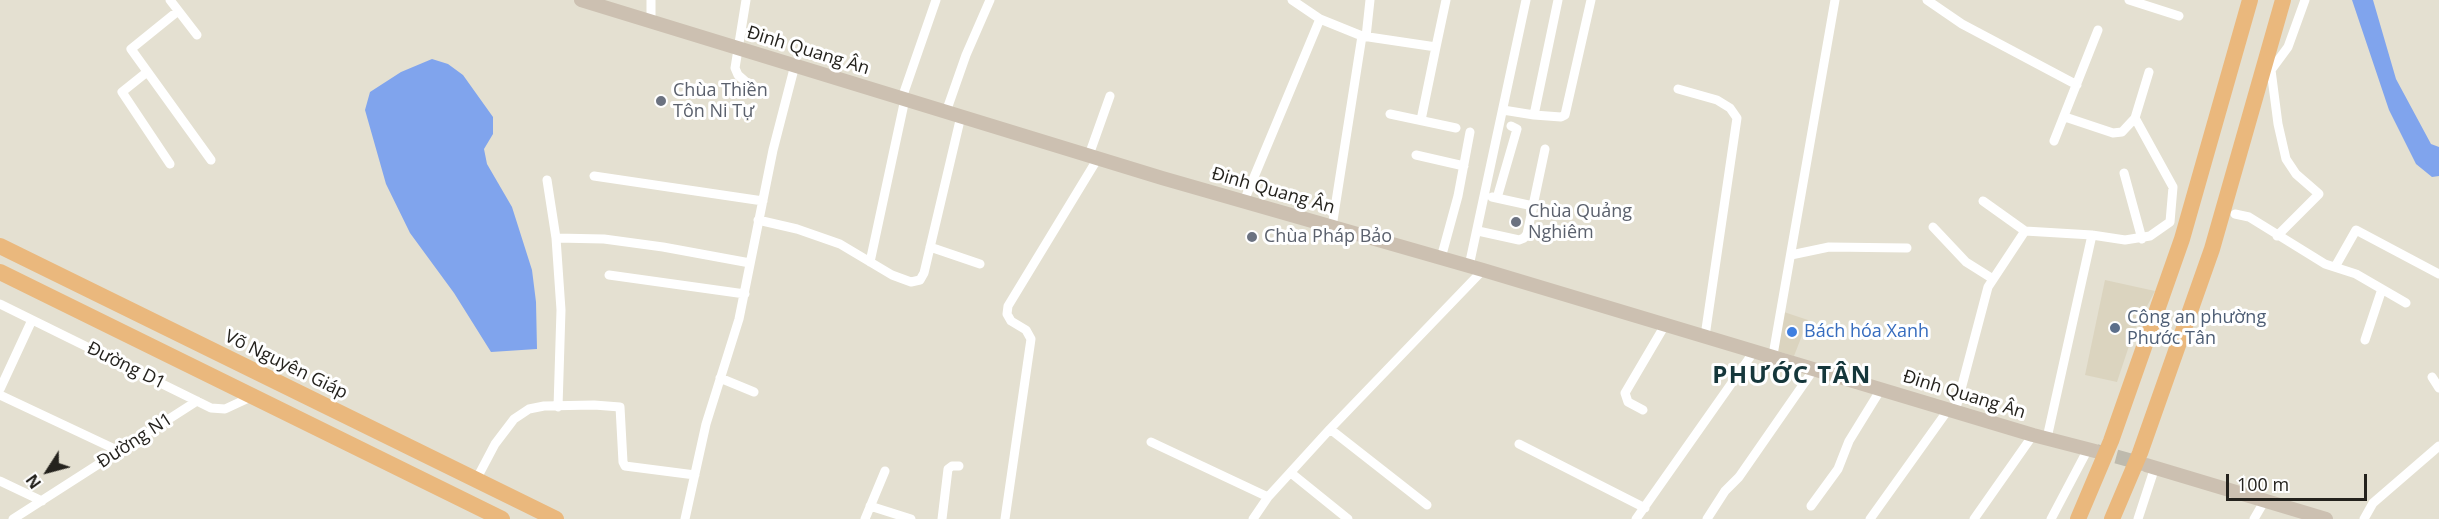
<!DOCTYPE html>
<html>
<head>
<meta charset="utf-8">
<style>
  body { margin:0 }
  #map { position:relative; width:2439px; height:519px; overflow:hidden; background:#e4e0d1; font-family:"Open Sans",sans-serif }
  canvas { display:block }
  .north { position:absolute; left:18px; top:441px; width:60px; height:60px; -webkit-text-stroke:4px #fff; paint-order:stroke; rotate:234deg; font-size:16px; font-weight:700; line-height:24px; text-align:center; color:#24221d }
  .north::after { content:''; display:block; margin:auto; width:21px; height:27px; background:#24221d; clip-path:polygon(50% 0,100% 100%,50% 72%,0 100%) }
  .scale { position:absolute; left:2226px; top:474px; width:141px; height:27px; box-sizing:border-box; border:3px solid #24221d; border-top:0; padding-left:8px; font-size:18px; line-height:21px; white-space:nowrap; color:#24221d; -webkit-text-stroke:4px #fff; paint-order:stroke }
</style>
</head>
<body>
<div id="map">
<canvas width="2439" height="519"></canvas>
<div class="north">N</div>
<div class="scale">100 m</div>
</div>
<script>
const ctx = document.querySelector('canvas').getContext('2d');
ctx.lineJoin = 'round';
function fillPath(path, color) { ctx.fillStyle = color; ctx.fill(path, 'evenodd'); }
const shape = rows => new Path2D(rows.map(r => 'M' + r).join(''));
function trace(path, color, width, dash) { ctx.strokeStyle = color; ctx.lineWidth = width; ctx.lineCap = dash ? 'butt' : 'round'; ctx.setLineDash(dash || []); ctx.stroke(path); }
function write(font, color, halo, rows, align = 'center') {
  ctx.font = font + ' "Open Sans",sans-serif'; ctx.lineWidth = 6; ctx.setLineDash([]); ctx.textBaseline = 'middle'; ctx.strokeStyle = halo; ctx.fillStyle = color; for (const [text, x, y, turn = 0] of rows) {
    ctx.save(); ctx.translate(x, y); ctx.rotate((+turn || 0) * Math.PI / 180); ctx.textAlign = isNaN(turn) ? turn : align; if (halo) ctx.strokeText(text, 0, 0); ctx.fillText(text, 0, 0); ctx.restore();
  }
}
fillPath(shape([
  [2105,280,2155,291,2134,331,2117,382,2085,375],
  [1784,312,1808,320,1794,356,1777,351]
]), '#dbd4bf');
fillPath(shape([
  [2352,0,2373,0,2396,79,2431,144,2439,147,2439,176,2432,177,2416,164,2389,110],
  [432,59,448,64,463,75,493,117,493,134,484,149,487,164,512,207,532,270,536,302,537,349,491,352,454,293,410,233,386,184,365,110,370,92,401,72]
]), '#80a4ed');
trace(shape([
  [2096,451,2144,464]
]), '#bebaad', 14, [14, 7]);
trace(shape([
  [170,0,197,35],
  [746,0,735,68,738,75,746,82],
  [1292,0,1320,19,1362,36,1436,47,1446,0],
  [1927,0,1962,24,2077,85],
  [2129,0,2179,16],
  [178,11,131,49,211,160],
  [651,22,651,0],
  [1366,37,1370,0],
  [147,72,122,92,170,164],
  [1678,89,1717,100,1730,108,1737,118,1705,336],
  [902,98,936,0],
  [1503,110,1534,115,1561,117,1565,115,1591,0],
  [946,112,966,55,990,0],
  [1390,114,1456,128],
  [1534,115,1558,0],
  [2065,117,2113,133,2122,132,2135,118,2149,72],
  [1421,120,1436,47],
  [2054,141,2098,30],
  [1089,155,1110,96],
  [1416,155,1464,166],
  [2124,173,2142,239],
  [594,176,763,201],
  [547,180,556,238,561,310,558,407],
  [1492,197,1533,206],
  [1497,198,1517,129,1511,126],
  [1244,201,1320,19],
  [1983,201,2025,231,2092,235,2125,240,2150,236,2170,222,2173,187,2135,118],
  [2235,214,2249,217,2325,264,2356,274,2406,303],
  [758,220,797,229,840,244,892,275,911,282,920,280,924,273,961,116],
  [1332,227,1362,36],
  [1933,227,1966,262,1993,279],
  [1478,231,1519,240,1524,238,1527,234,1545,149],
  [2277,236,2319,194,2296,174,2286,159,2278,124,2271,70,2288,47,2305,0],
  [556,238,604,239,663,247,750,263],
  [930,247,980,264],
  [1791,255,1829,247,1907,248],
  [1441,258,1458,196,1470,132],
  [870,262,905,99],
  [1469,266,1526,0],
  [2335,267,2356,230,2439,274],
  [609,275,745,294],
  [0,304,211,408,225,409,253,396],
  [2365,340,2382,289],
  [1773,355,1835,0],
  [2432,377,2439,388],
  [720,378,754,392],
  [0,389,32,320],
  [0,395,119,451],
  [1643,410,1628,402,1625,393,1665,325],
  [1955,412,1988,287,2025,231],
  [1330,429,1427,505],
  [2047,438,2092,235],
  [1151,442,1268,497],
  [1519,444,1645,508],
  [1291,473,1348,519],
  [476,480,495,444,514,419,529,409,544,406,594,405,620,407,623,462,625,466,695,475],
  [0,481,42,501],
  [870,506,911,519],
  [1811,506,1838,469,1849,441,1881,389],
  [13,519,197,401],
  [685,519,706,424,739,319,773,150,795,65],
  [865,519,885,471],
  [942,519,948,469,952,466,959,466],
  [1005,519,1031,339,1026,330,1011,321,1007,314,1008,306,1098,158],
  [1253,519,1268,497,1330,429,1483,270],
  [1636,519,1755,350],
  [1707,519,1725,491,1739,477,1814,369],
  [1870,519,1948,410],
  [1974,519,2033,435],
  [2051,519,2088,449],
  [2138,519,2155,467],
  [2254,519,2265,500],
  [2364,519,2373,503,2439,446]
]), '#fff', 9);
trace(shape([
  [581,0,1162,178,1483,270,2033,435,2095,451],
  [2146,465,2326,519]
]), '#ccc0b1', 14);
trace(shape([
  [0,246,556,519],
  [0,272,502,519],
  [2078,519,2111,441,2182,239,2250,0],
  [2112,519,2140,453,2212,249,2283,0]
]), '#eab87d', 16);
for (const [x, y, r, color] of [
  [661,101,6,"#6b7280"],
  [1516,222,6,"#6b7280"],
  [1252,237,6,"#6b7280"],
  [2115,328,6,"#5c6f8a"],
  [1792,332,6,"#3f7fe0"]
]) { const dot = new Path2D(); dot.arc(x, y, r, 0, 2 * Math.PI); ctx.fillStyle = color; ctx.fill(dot); trace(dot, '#fff', 2); }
write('18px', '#24221d', '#fff', [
  ["Đinh Quang Ân",808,51,17],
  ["Đinh Quang Ân",1273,191,16],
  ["Võ Nguyên Giáp",286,365,26],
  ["Đường D1",126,366,26],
  ["Đinh Quang Ân",1964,395,17],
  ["Đường N1",135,441,-33]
]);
write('18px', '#5b616d', '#fff', [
  ["Chùa Thiền",673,91],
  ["Tôn Ni Tự",673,112],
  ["Chùa Quảng",1528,212],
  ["Nghiêm",1528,233],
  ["Chùa Pháp Bảo",1264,237]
], 'left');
write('18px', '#4e5e75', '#fff', [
  ["Công an phường",2127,318],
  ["Phước Tân",2127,339]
], 'left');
write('18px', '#366cbe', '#fff', [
  ["Bách hóa Xanh",1804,332]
], 'left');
ctx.letterSpacing = '1.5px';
write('bold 24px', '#15373b', '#fff', [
  ["PHƯỚC TÂN",1792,376]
]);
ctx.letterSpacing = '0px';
</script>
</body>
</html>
